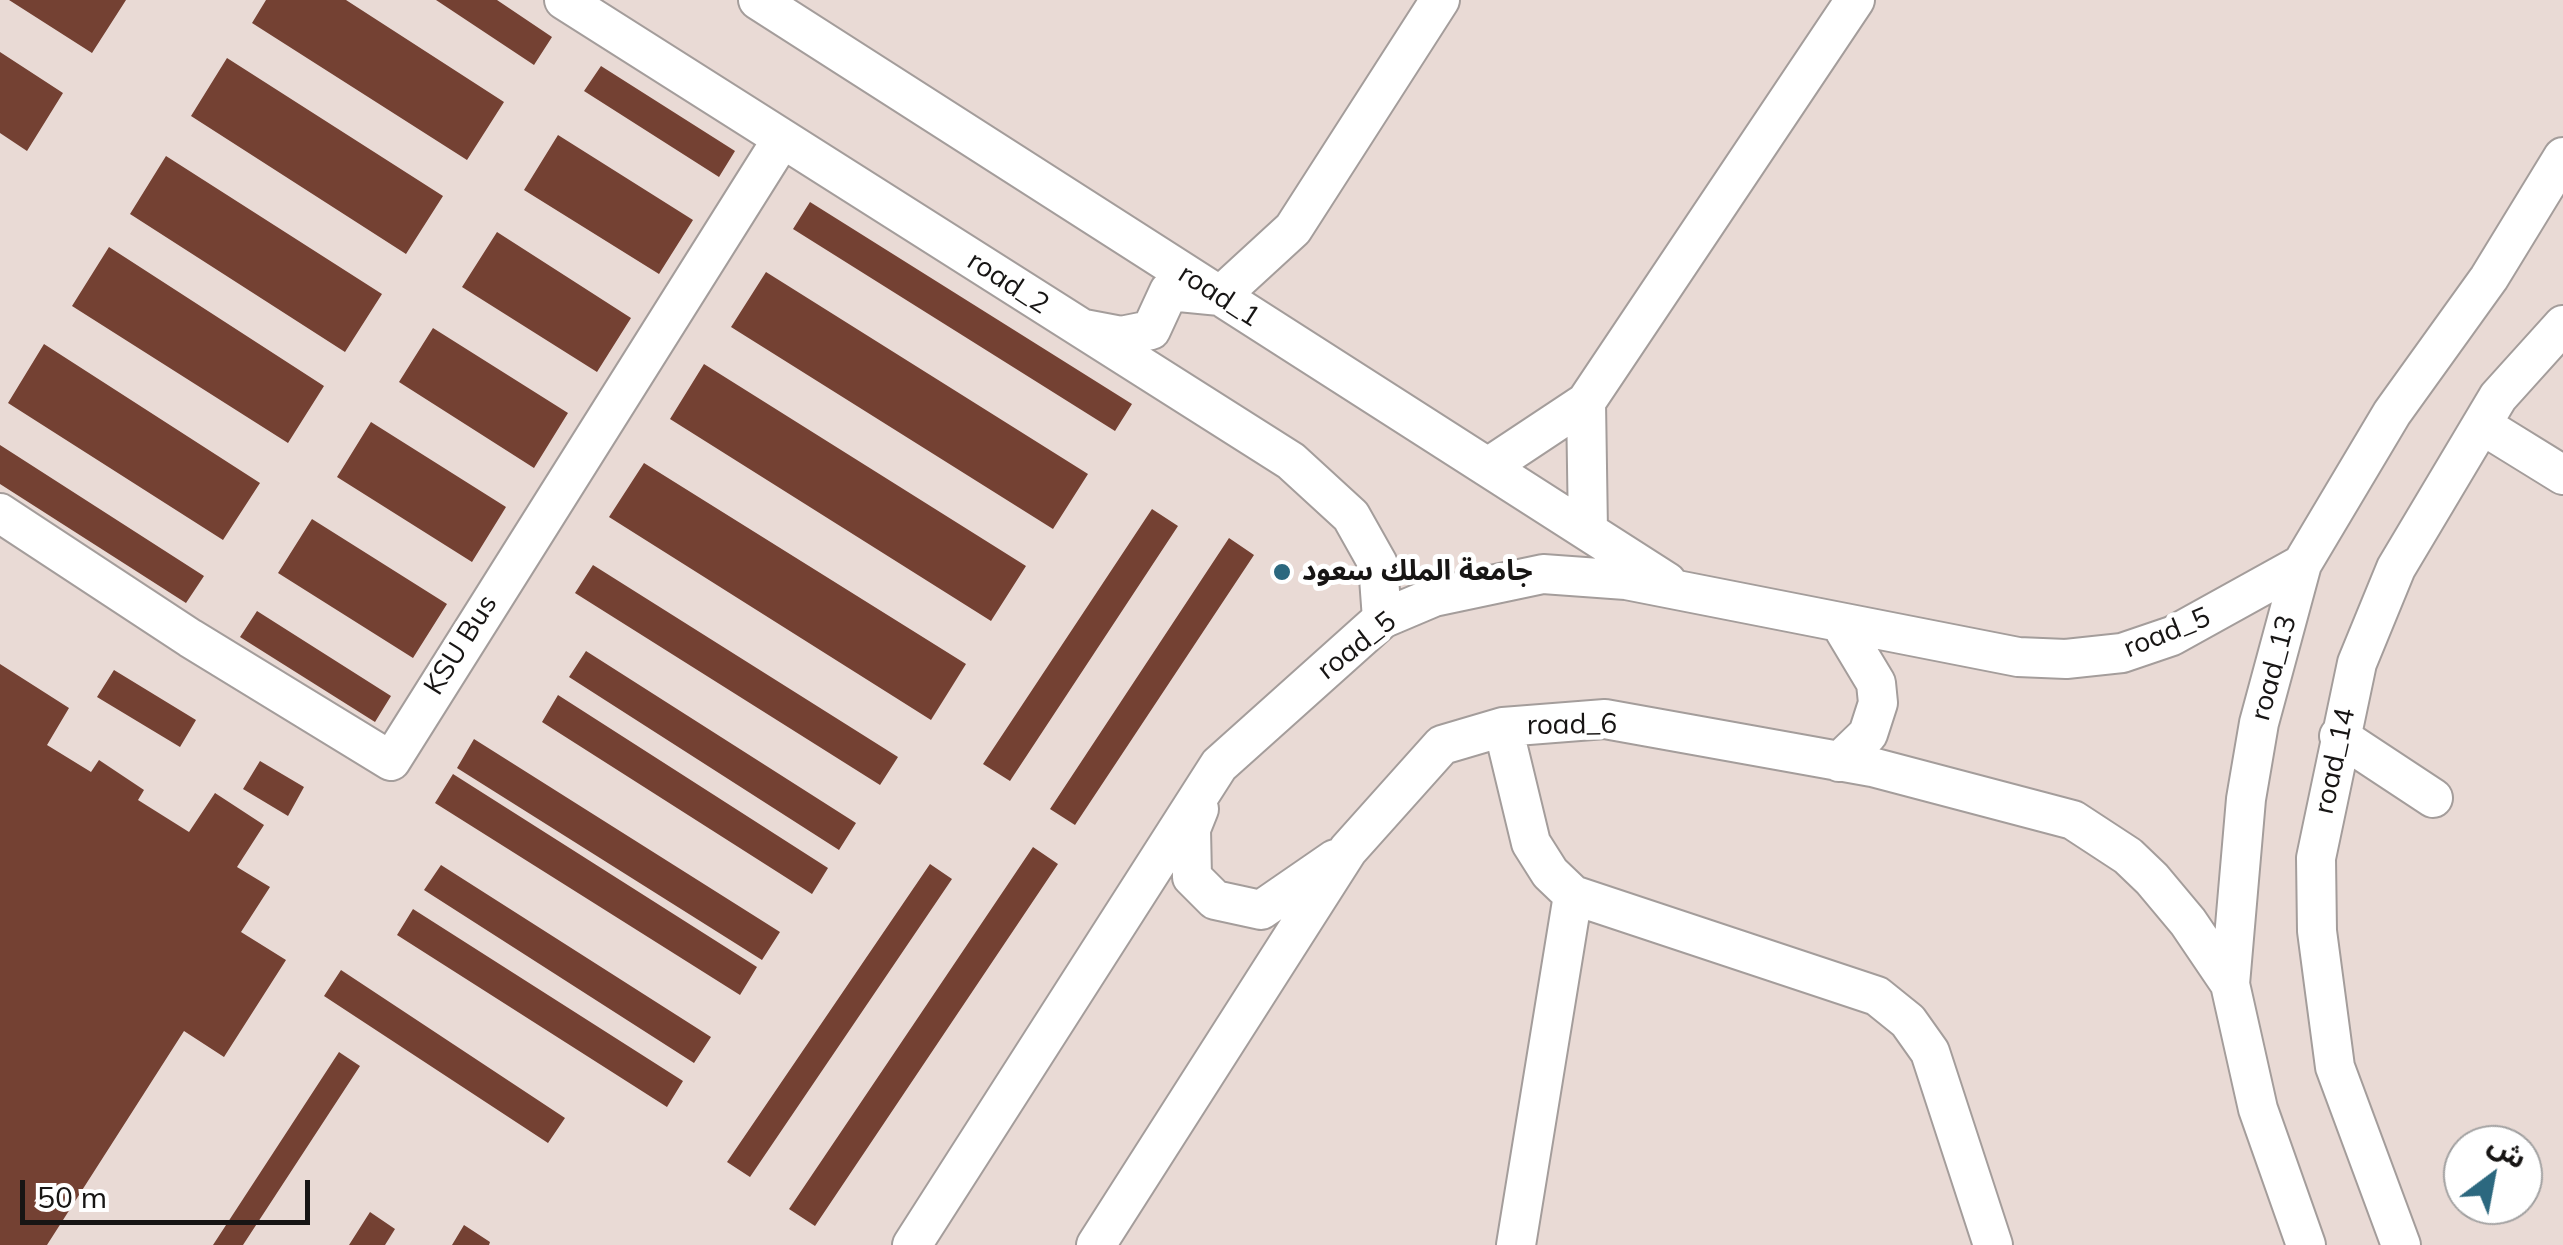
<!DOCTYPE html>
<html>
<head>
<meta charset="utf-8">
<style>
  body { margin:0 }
  #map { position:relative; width:2563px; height:1245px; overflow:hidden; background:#eee7e5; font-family:Mulish,"Noto Sans Arabic",sans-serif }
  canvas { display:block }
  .north { position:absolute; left:2443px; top:1125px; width:100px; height:100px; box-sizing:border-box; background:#fff; border:2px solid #a2a1a1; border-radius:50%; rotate:32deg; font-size:28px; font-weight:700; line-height:40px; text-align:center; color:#171514 }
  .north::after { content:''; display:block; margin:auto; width:35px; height:45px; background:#2c687f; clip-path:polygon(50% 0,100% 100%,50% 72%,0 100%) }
  .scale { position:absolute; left:20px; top:1180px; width:290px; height:45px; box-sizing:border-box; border:5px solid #171514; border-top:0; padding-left:12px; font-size:30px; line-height:35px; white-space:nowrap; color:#171514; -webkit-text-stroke:8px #fff; paint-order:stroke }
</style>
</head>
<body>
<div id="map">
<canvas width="2563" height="1245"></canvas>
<div class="north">ش</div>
<div class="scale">50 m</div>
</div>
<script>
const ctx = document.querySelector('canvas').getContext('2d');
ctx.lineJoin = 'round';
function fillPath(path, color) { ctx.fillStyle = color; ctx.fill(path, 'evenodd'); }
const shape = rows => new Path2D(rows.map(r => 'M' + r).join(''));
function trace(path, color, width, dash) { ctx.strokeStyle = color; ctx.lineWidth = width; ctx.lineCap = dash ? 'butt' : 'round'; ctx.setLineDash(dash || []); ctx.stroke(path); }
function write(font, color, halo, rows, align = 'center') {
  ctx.font = font + ' Mulish,"Noto Sans Arabic",sans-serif'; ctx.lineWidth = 10; ctx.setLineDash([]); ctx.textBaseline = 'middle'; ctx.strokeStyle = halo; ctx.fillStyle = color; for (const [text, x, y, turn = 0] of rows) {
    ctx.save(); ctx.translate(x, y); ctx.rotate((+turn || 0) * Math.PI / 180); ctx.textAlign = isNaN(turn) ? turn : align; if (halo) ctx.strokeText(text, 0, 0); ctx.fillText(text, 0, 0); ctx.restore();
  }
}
fillPath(shape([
  [0,0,2563,0,2563,1245,0,1245],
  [2463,1145,2523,1145,2523,1205,2463,1205]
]), '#e9dad5');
fillPath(shape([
  [9,0,126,0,92,53],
  [266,0,346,0,504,102,467,160,252,23],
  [436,0,497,0,552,37,534,65],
  [0,52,63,93,27,151,0,133],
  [227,58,443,196,406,254,191,116],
  [601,66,735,151,719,177,584,91],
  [558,135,693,220,659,274,524,190],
  [166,156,382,294,345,352,130,214],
  [810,202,1132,404,1115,431,793,229],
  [497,232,631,318,597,372,462,287],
  [109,247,324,386,288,443,72,306],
  [766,272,1088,474,1053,529,731,327],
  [433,328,568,413,534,468,399,382],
  [44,344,260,483,223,540,8,403],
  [704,364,1026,566,991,621,670,419],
  [371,422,506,507,472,562,337,477],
  [0,445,204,576,186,603,0,484],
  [644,463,966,664,931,720,609,517],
  [1152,509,1178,526,1010,781,983,764],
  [312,519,447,604,413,658,278,573],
  [1229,538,1254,555,1075,825,1050,809],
  [593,565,898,757,880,785,575,593],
  [257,611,391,696,375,722,240,637],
  [586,651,856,823,839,850,569,677],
  [0,664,69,708,47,745,91,772,99,760,144,790,138,800,189,832,215,793,264,825,237,867,270,887,241,932,286,960,224,1057,184,1031,47,1245,0,1245],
  [114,670,196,720,180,747,97,697],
  [558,695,828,868,812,894,542,722],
  [474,739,780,932,762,960,457,768],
  [260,761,304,787,288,816,243,789],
  [453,774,757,967,740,995,435,803],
  [1033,847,1058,864,815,1226,789,1209],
  [930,864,952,879,750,1177,727,1162],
  [441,865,711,1037,694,1063,424,890],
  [413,909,683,1081,667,1107,397,935],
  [341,970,565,1118,548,1143,324,996],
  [339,1052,360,1066,243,1245,213,1245],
  [370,1212,395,1229,385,1245,349,1245],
  [464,1225,490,1242,489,1245,452,1245]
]), '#744133');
const minor = shape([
  [564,0,1291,461,1351,516,1378,564,1382,619],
  [758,0,1667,582],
  [1084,329,1121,336,1151,330,1169,291,1220,296,1293,229,1440,0],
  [1586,402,1855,0],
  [2482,425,2563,475],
  [1488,467,1586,402,1588,531],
  [0,513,190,638,391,761,782,139],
  [1503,727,1531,843,1550,873,1573,895,1877,996,1908,1021,1930,1052,1993,1245],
  [2339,736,2433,798],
  [1839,762,1868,734,1878,703,1876,683,1840,623],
  [1199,809,1191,829,1192,877,1215,900,1261,910,1335,859],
  [912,1245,1219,765,1382,619,1434,597,1543,574,1626,580,2018,657,2066,659,2122,653,2172,636,2302,564],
  [1096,1245,1348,850,1442,745,1503,727,1605,719,1872,767,2073,820,2128,856,2152,879,2188,922,2230,984],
  [1516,1245,1573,895],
  [2306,1245,2258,1109,2230,984,2246,799,2259,723,2302,564,2392,413,2489,278,2563,157],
  [2401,1245,2335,1067,2317,931,2316,858,2357,663,2396,568,2498,397,2563,325]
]);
trace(minor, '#a49d9b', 42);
trace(minor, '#fff', 38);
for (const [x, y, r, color] of [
  [1282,572,10,"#2c687f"]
]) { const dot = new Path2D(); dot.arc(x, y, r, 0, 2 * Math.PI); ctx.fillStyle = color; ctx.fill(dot); trace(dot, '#fff', 4); }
write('28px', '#171514', '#fff', [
  ["road_2",1008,283,33],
  ["road_1",1219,296,33],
  ["road_5",2167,633,-22],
  ["KSU Bus",461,645,-58],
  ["road_5",1357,646,-38],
  ["road_13",2274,668,-75],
  ["road_6",1572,725,-1],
  ["road_14",2335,761,-78]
]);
write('bold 28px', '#171514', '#fff', [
  ["جامعة الملك سعود",1302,572]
], 'left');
</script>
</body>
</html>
